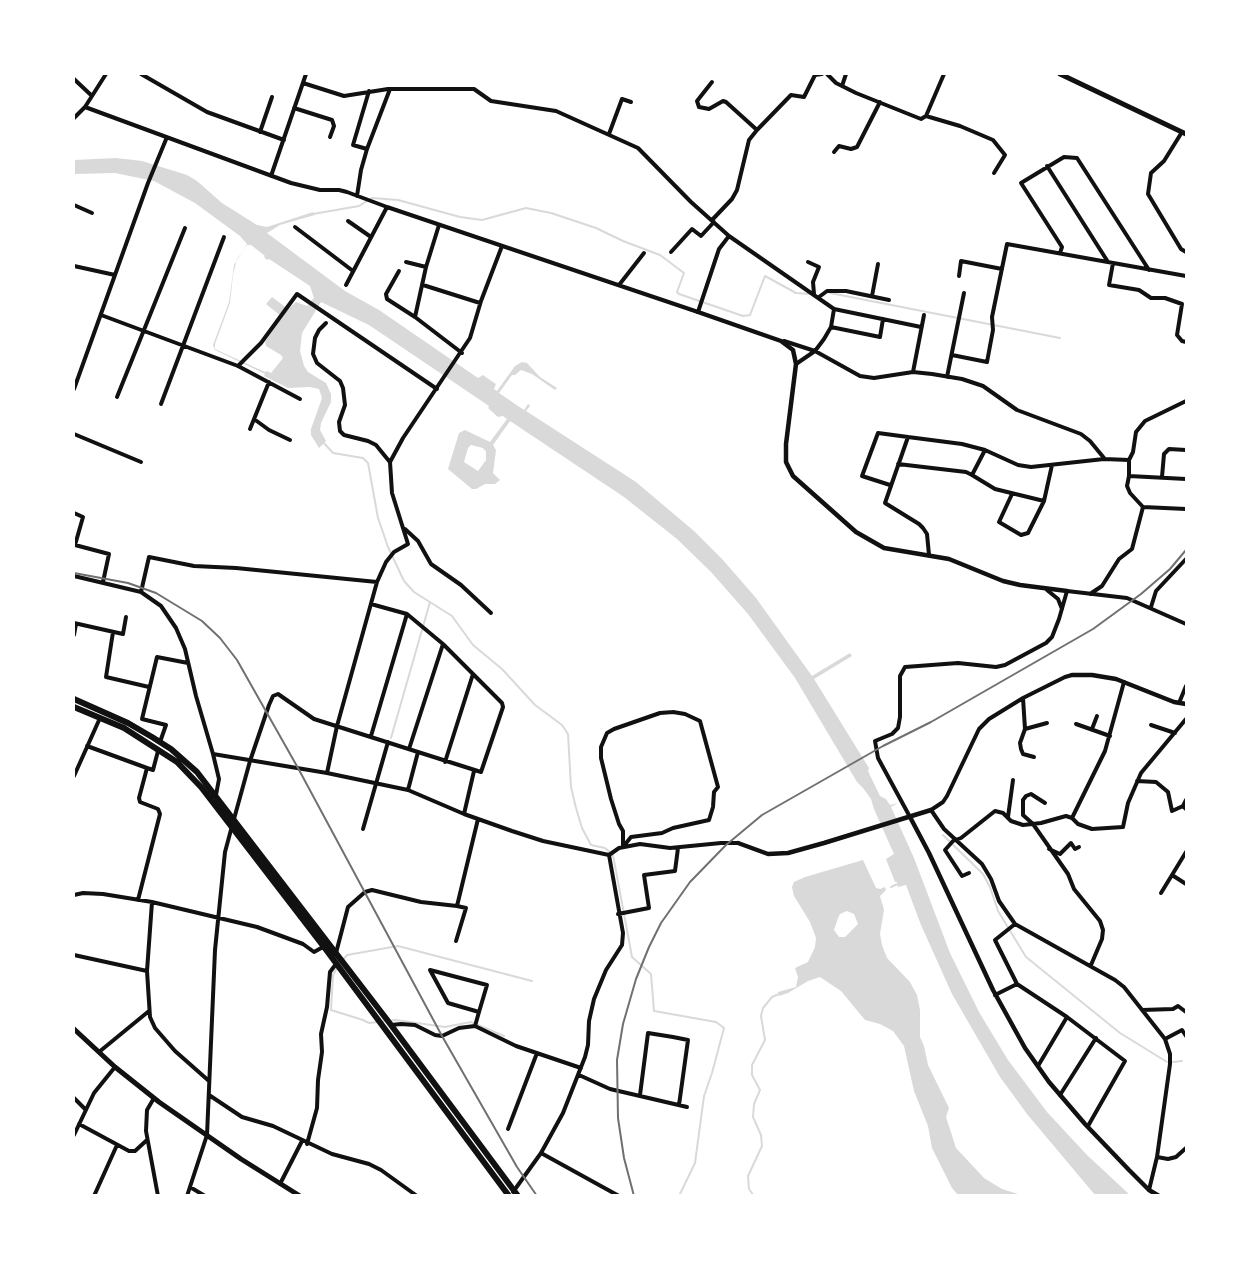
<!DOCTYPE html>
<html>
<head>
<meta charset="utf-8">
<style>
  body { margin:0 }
  #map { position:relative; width:1260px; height:1269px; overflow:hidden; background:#fff; font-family:Cabin,sans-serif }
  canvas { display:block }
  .frame { position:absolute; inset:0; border:75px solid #fff; pointer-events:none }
</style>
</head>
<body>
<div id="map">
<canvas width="1260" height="1269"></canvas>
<div class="frame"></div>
</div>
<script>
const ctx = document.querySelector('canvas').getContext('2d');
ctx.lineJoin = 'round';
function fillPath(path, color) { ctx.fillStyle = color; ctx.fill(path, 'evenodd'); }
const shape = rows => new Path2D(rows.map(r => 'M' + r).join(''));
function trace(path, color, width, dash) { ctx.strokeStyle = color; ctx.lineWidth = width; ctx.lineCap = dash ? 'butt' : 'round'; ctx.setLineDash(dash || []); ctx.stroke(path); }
fillPath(shape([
  [116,158,142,161,187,175,197,181,222,203,257,225,267,227,313,212,315,215,280,225,267,233,345,291,379,310,478,378,483,375,487,378,496,384,494,389,497,391,515,366,522,362,527,363,540,377,557,388,555,390,532,374,521,370,515,375,512,375,499,393,524,410,528,404,530,406,526,411,636,482,694,531,723,560,756,598,812,676,850,653,852,656,814,679,869,768,868,771,880,796,886,799,890,805,898,803,891,807,914,858,950,953,979,1012,1008,1060,1047,1112,1087,1155,1130,1195,1095,1195,1027,1114,1000,1077,952,994,921,925,906,885,898,887,897,882,895,882,886,859,894,854,874,809,871,799,863,788,857,782,795,678,748,614,711,572,677,539,624,497,510,421,493,445,496,450,493,473,500,480,495,484,485,484,476,489,472,489,448,469,459,433,465,430,490,442,507,419,503,416,498,417,488,408,489,406,369,325,321,302,302,333,300,351,304,366,308,372,326,383,331,394,331,402,321,423,320,430,326,441,319,448,311,435,311,429,322,398,319,389,310,387,288,388,264,376,265,374,215,350,213,345,229,302,234,265,247,244,240,236,195,203,154,181,115,173,74,174,74,160],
  [247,245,251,245,265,256,264,257,267,260,269,259,310,286,314,298,307,306,296,302,288,309,272,297,266,304,282,317,265,342,266,346,281,355,283,358,271,373,267,371,265,372,215,349,215,344,230,303,233,275,237,259],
  [471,445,483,448,486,452,486,460,478,471,464,462,468,448],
  [863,860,876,888,880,889,885,887,886,890,880,896,884,910,880,934,882,945,887,958,910,982,917,995,920,1010,920,1037,924,1046,928,1065,949,1108,946,1117,956,1148,984,1178,1002,1189,1021,1195,958,1195,952,1188,932,1148,928,1126,914,1091,904,1046,893,1031,880,1024,865,1020,841,991,820,977,808,981,788,993,779,996,778,992,796,987,798,977,795,968,808,962,815,947,816,938,810,922,794,896,792,887,794,882,805,877],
  [847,911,854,914,858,924,845,937,839,937,834,930,838,918,840,914]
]), '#d9d9d9');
trace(shape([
  [313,214,359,206,372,198,398,200,460,217,482,220,526,208,551,213,596,228,623,241,660,255,684,273,677,292,679,294,743,316,750,315,765,276,796,293,810,294],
  [830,293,1060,338],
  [323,442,333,453,363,458,368,463,378,518,388,547,404,581,414,592,452,616,473,645,502,669,535,705,562,725,568,734,571,787,576,808,582,828,591,845,605,848,613,855,632,957,651,974,654,1011,716,1022,724,1028,712,1073,704,1096,695,1163,679,1196],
  [391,738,430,602],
  [943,835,983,874,990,887,998,911,1026,957,1120,1033,1167,1062],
  [891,887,900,883],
  [342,961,347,955,398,946,532,981],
  [337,968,333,975,331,1010,363,1020,369,1023,396,1020,445,1027,471,1022,504,1036],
  [1173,1062,1182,1061],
  [754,1196,749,1189,748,1176,762,1146,761,1135,753,1117,754,1104,760,1090,752,1075,752,1065,765,1040,761,1016,763,1008,772,997,779,994]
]), '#d9d9d9', 2);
trace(shape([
  [141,74,207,112,284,140],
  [827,74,836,83,856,93,921,119,926,116,960,126,993,140,1005,155,994,173],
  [74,79,92,96],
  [712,82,697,101,699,107,709,109,723,101,726,102,757,130],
  [303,83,344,96,388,89,474,89,491,101,556,111,638,148,691,202,729,236,834,309,921,327],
  [842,86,846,74],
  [85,107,291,183,320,190,339,190,347,192,387,207,698,312,719,249,729,236],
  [294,108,332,120,334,126,330,137],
  [926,116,944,74],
  [74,118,85,107,106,74],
  [260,132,272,97],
  [1182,132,1164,161,1151,173,1148,194,1181,249,1186,252],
  [609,134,622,99,631,102],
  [367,149,353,145,369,91],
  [834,152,839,146,851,149,857,147,880,102],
  [1047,166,1108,262],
  [271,176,306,74],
  [357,196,361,170,367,149,390,89],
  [74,205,92,213],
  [712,220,732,199,737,190,749,140,757,130,791,95,804,97,815,75,822,74],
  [348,221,371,237],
  [295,227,353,271],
  [671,252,692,229,701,236,714,222],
  [1060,253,1062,247,1021,183,1064,157,1077,158,1149,270],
  [406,262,426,267],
  [808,262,819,267,813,282,814,294],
  [1113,263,1109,285,1139,290,1151,298,1165,298,1182,304,1177,335,1182,341,1186,342],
  [74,266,115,275],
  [399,271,386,294,387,299,415,317,462,353],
  [959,276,961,261,1002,269],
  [346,285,387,207],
  [423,285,480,303],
  [619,285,644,253],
  [872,296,878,264],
  [819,297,827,291,846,291,889,300],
  [101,315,238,366,300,399],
  [415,317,426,267,439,225],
  [326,323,319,330,315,338,313,354,317,363,340,381,343,388,345,405,339,422,340,431,344,435,368,441,376,445,389,461],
  [831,327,880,337,883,319],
  [784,341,815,351,860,376,874,378,913,372,932,374,962,379,983,386,1017,410,1081,434,1090,441,1104,458],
  [952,355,987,362,993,330,992,317,1007,244,1186,276],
  [796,364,815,351,824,339,831,327,834,309],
  [238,366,261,343,297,294,437,389],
  [913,372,924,315],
  [947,377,964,293],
  [74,389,148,183,167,137],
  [117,397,185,228],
  [1186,401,1145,421,1136,432,1133,452,1129,460,1129,476,1186,479],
  [161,404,224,237],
  [254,419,269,430,290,440],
  [250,429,269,382],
  [74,434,141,462],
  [985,450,972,475,995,489,1044,501],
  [898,464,966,472,972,475],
  [1129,476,1127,486,1130,493,1143,507,1186,509],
  [1162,477,1164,454,1169,449,1186,450],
  [890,485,862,476,878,433,908,437],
  [1012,494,999,522,1021,535,1028,533,1044,501,1052,465],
  [74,513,83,517,75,545,109,554,103,582],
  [405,529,418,541,431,564,461,585,491,613],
  [929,555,927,534,923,528,919,524,885,503,908,437,962,444,985,450,1018,465,1031,467,1104,459,1129,460],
  [74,576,141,592,161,606,176,628,185,649,196,696,213,754,219,779,216,795],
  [1047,590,1058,599,1062,609],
  [141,592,149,557,194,566,236,568,377,582],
  [1090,594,1102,586,1119,559,1132,549,1143,507],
  [1151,607,1156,591,1186,559],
  [74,623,123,634,126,617],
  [113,632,106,677,149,687],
  [74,635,76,624],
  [1072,675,1065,677,1023,698,989,719,979,729,947,796,943,802,931,810,944,829,982,864,991,879,999,901,1015,924,1115,980,1124,987,1165,1039,1170,1054,1170,1064,1157,1157,1149,1190],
  [1023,698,1025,729,1020,743,1021,749,1023,754,1034,757],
  [1179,703,1186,686],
  [673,712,685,714,700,721,718,787,714,792,713,807,709,820,673,828,662,833,631,837,623,847,623,831,619,824,611,799,601,758,601,747,607,733,614,729,660,713,673,712],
  [1076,724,1110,736],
  [1151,725,1175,733],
  [1025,729,1047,723],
  [1092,729,1097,716],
  [371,736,407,614],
  [160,742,166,725,142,719,157,657,188,663],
  [87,746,147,768],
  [409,749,443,644],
  [213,754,327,773,408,790,464,814,512,831,543,841,609,855,619,848,640,844,670,848,721,843,738,843],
  [445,762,473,674],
  [327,773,337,726,377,582,386,562,394,552,408,544,392,493,390,462,403,438,470,338,481,301,502,246],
  [74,776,100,718],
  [1137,781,1156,782,1168,792,1172,811,1183,806],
  [408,790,418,752],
  [1186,800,1183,806,1186,809],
  [1045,803,1031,794,1026,796,1023,800,1023,815,1033,824,1068,874,1074,889,1100,921,1103,930,1102,939,1091,965],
  [464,814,474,771],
  [910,817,878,758,875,741,892,734,898,728,900,717,900,676,905,667,958,663,996,667,1005,665,1046,643,1052,637,1059,619,1067,591,1127,598,1186,624],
  [1008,817,1013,780],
  [1072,818,1105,751,1124,682],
  [234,819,250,761,269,705,273,696,278,694,314,719,481,772,503,707,502,703,443,644,407,614,371,604],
  [363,829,388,742],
  [1049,849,1060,854,1071,843,1075,849,1079,847],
  [1186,852,1172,875,1186,884],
  [969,873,962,876,945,850,953,841,961,838,995,811,1003,813,1011,821,1023,825,1041,823,1066,816,1072,818,1078,824,1092,829,1123,827,1128,803,1141,773,1186,719],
  [1161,893,1172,875],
  [74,895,83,893,103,894,152,902,257,927,303,944,314,952,323,947],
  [138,900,160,814,158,809,140,802,139,798,147,768,153,770,158,751],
  [152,902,147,971,150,1017,155,1028,175,1051,209,1081],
  [618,914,649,908,644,875,675,871,678,848],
  [1015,924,995,940,1017,984,1067,1017,1125,1061,1088,1126],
  [456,941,466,908,457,906],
  [336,953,348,907,365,892,372,890,421,902,457,906,478,819],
  [74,955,147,971],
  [995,995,1017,984],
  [1142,1010,1173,1009,1178,1006,1186,1012],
  [391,1025,401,1024,415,1025,435,1035,442,1036,459,1028,475,1026,516,1046,581,1068],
  [475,1026,479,1012,487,985,430,970,448,1003,479,1012],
  [1165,1039,1182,1030,1186,1036],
  [99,1052,149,1011],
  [1038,1066,1067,1017],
  [579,1075,610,1089,687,1107],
  [209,1095,242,1117,273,1126,332,1154,369,1164,381,1170,417,1196],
  [640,1095,648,1033,673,1037,688,1040,679,1105],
  [1060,1095,1096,1038],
  [74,1098,85,1109],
  [154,1098,147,1110,146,1131,158,1196],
  [79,1124,129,1151,135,1151,147,1140],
  [508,1129,537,1053],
  [74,1135,94,1093,115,1067],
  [307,1144,317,1108,318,1080,322,1052,321,1034,327,1007,330,972,336,964],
  [541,1153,619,1196],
  [1157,1157,1168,1159,1176,1157,1186,1148],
  [280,1184,302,1141],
  [190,1187,205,1196],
  [513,1192,541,1153,563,1113,585,1057,588,1045,589,1021,594,999,606,970,622,945,623,933,609,855],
  [94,1196,117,1145],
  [187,1196,207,1135,215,950,225,852,232,826]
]), '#111', 4);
trace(shape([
  [698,312,781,341,793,350,796,364,786,444,786,462,793,476,856,532,884,548,949,559,1003,581,1020,585,1067,591],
  [1072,675,1092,675,1116,679,1174,702,1186,704],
  [910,817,929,853,993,990,1025,1048,1049,1082,1085,1124,1129,1170,1149,1190,1159,1196],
  [738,843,768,854,788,853,824,843,931,810]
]), '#111', 4.5);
trace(shape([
  [1060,74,1186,134]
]), '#111', 5);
trace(shape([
  [74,1029,115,1067,159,1102,241,1159,300,1196]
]), '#111', 5);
trace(shape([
  [74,699,128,723,152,737,171,749,197,772,388,1021,518,1196],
  [74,707,124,728,177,762,201,787,324,947,509,1196]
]), '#111', 6);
trace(shape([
  [74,573,128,583,156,593,202,621,220,638,237,660,298,768,442,1036,517,1167,537,1196],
  [634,1196,624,1158,618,1118,617,1060,623,1024,636,979,649,947,661,923,690,882,726,845,762,815,883,746,931,722,1093,629,1141,594,1170,569,1186,550]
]), '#707070', 2);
</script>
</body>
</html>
